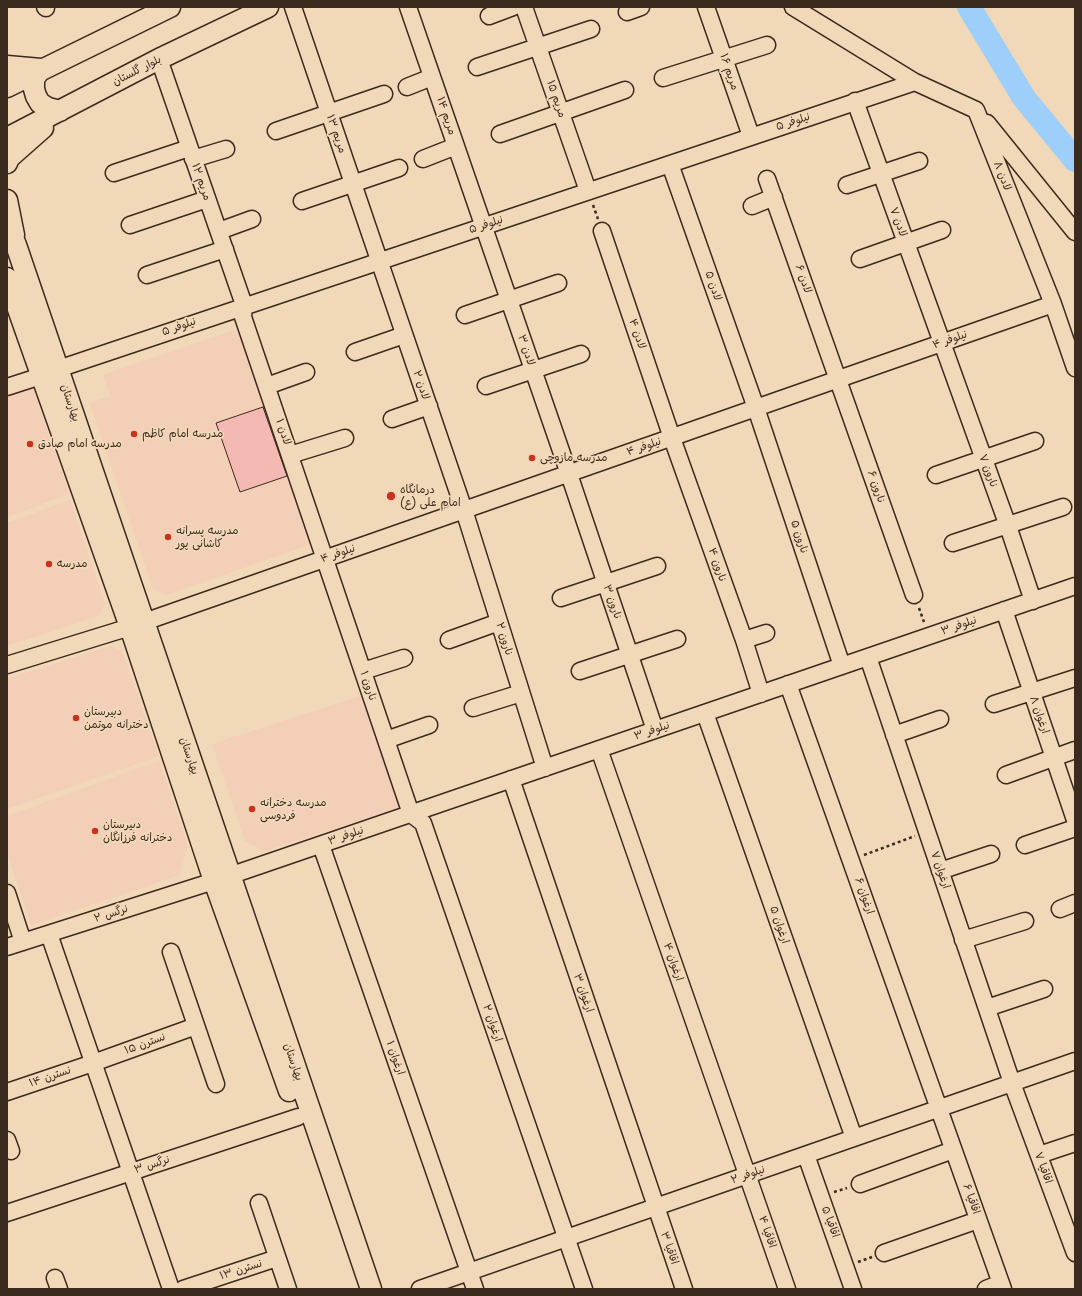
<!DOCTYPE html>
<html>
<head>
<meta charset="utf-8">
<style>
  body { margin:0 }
  #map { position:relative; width:1082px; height:1296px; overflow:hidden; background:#f1d8b8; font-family:"Shantell Sans",sans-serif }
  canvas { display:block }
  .frame { position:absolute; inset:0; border:8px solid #3b2a1e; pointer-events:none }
</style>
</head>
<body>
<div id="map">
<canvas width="1082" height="1296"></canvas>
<div class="frame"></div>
</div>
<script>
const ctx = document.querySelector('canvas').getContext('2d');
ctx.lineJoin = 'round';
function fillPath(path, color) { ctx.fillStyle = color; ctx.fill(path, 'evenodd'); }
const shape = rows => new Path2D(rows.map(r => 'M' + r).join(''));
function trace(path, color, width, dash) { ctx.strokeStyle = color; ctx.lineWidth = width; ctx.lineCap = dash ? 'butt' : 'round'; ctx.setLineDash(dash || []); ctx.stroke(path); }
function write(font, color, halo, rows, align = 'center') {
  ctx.font = font + ' "Shantell Sans","Playpen Sans Arabic",sans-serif'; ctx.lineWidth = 3.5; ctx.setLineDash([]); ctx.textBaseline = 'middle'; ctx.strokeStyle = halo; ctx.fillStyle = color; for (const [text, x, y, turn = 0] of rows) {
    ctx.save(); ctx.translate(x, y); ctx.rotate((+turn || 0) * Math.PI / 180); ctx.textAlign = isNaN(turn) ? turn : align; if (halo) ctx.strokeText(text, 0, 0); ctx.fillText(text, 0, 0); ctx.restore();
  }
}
fillPath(shape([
  [238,329,264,407,216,423,226,453,240,492,288,475,312,544,166,595,153,589,90,403,110,396,103,375],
  [32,385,69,494,7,517,7,394],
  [70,500,105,604,99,616,7,646,7,523],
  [110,646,122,651,159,756,7,809,7,679],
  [363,695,401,808,264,851,245,841,212,744],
  [159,761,188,846,179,875,31,925,7,853,7,816]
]), '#f2cfb6');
trace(shape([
  [969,7,1024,98,1075,160]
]), '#9dcffa', 24);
const building = shape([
  [263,407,287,476,240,492,216,423,263,407]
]);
fillPath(building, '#f4b9b2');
trace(building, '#3b2a1e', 1);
const minor = shape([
  [45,7,46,8],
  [293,7,464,510,545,768],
  [408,7,569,474,655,730],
  [524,7,588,191],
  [706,7,751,136],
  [793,7,915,82,976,110,1053,304,1075,368],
  [627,12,641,7],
  [489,16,513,7],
  [159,59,244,305,243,317,411,814,423,823,584,1289],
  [477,67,591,29],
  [663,78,767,45],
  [407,87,432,77],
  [855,101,1008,526,1033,601],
  [987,123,1075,232],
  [276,131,384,94],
  [500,134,625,90],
  [193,159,226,149],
  [423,159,456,146],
  [670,164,756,408,842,666],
  [114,173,189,148],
  [767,179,914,595],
  [847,185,919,161],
  [302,201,399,168],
  [752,206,774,197],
  [130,225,207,199],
  [219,231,252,219],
  [602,231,672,438,744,640,761,694],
  [860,259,942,230],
  [147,275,225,249],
  [465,315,558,283],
  [355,352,404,335],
  [58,369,915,82],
  [267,386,306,372],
  [486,386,581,354],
  [7,387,41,376],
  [392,419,429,406],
  [290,455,345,438],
  [936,475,1035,441],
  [953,543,1063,507],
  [561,598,657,566],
  [1004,610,1075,820],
  [144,622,1053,304],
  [449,640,499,622],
  [744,640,766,633],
  [868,657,1012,1083,1075,1253],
  [7,665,130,627],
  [363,671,404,658],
  [580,671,677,639],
  [788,684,1003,1289],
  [994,704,1075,678],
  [473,708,521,693],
  [705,713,854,1138],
  [894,735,940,719],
  [386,740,429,725],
  [599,749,787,1289],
  [1006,775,1075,750],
  [511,779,684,1289],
  [321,845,475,1289],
  [1025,845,1075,828],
  [940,871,991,854],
  [229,876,1075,586],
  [7,893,23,942],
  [1060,909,1075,903],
  [49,934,171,1289],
  [963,940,1025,921],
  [7,947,214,881],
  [171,952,216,1084],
  [987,1008,1044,989],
  [7,1092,93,1063,196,1026],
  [7,1140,11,1151],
  [806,1155,853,1289],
  [1039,1155,1075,1143],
  [860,1184,953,1150],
  [259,1203,288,1289],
  [7,1213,298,1117],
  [884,1253,978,1220],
  [55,1278,59,1289],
  [183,1289,277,1258],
  [420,1289,1075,1061],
  [986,1289,1001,1283]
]);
const major = shape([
  [7,66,41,69,34,79,34,89,36,96,40,103,48,108,60,111],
  [7,87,170,7],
  [7,138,159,59,268,7],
  [7,163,9,158,43,128],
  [7,200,14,235],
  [7,222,16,245,371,1289],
  [7,278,130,627,214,881,289,1091]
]);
trace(minor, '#3b2a1e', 19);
trace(major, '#3b2a1e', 23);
trace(shape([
  [593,205,598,219],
  [919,608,924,622],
  [864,855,915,836],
  [834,1192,847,1188],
  [858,1262,872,1257]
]), '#3b2a1e', 2.5, [3, 3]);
trace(minor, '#f1d8b8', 16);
trace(major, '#f1d8b8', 20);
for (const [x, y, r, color] of [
  [134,434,4,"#c8321e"],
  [30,444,4,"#c8321e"],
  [532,458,4,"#c8321e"],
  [391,496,5,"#c8321e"],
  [168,537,4,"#c8321e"],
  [49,564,4,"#c8321e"],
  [76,718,4,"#c8321e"],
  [252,809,4,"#c8321e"],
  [95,831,4,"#c8321e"]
]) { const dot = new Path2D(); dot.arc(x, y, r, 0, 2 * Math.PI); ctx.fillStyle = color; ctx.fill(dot); trace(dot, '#f1d8b8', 1.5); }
write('11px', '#3b2a1e', '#f1d8b8', [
  ["بلوار گلستان",137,71,-27],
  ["مریم ۱۶",729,72,71],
  ["مریم ۱۵",556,99,71],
  ["مریم ۱۴",446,116,71],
  ["نیلوفر ۵",793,122,-18],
  ["مریم ۱۳",336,134,71],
  ["لادن ۸",1002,176,68],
  ["مریم ۱۲",201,182,71],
  ["لادن ۷",898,222,70],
  ["نیلوفر ۵",486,225,-18],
  ["لادن ۶",803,279,71],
  ["لادن ۵",713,286,71],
  ["نیلوفر ۵",179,327,-19],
  ["لادن ۴",637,334,71],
  ["نیلوفر ۴",950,340,-19],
  ["لادن ۳",526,350,71],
  ["لادن ۲",421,385,71],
  ["بهارستان",70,403,71],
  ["لادن ۱",283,432,71],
  ["نیلوفر ۴",644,447,-19],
  ["نارون ۷",988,471,70],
  ["نارون ۶",876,487,71],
  ["نارون ۵",799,537,72],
  ["نیلوفر ۴",338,554,-19],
  ["نارون ۴",717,565,71],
  ["نارون ۳",612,602,71],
  ["نیلوفر ۳",959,626,-19],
  ["نارون ۲",504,639,73],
  ["نارون ۱",368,686,72],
  ["ارغوان ۸",1039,715,71],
  ["نیلوفر ۳",652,731,-19],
  ["بهارستان",189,756,71],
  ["نیلوفر ۳",346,836,-19],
  ["ارغوان ۷",940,870,71],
  ["ارغوان ۶",864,896,71],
  ["نرگس ۲",111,914,-18],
  ["ارغوان ۵",779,925,71],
  ["ارغوان ۴",673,962,71],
  ["ارغوان ۳",583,993,71],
  ["ارغوان ۲",492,1023,71],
  ["نسترن ۱۵",145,1044,-20],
  ["ارغوان ۱",395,1058,71],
  ["بهارستان",293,1062,71],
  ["نسترن ۱۴",50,1077,-19],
  ["نرگس ۳",152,1165,-18],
  ["اقاقیا ۷",1043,1168,70],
  ["نیلوفر ۲",748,1175,-19],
  ["اقاقیا ۶",971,1199,70],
  ["اقاقیا ۵",830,1222,70],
  ["اقاقیا ۴",767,1232,71],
  ["اقاقیا ۳",669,1248,71],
  ["نسترن ۱۳",241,1270,-18]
]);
write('11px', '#3b2a1e', '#f1d8b8', [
  ["مدرسه امام کاظم",142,434],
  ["مدرسه امام صادق",38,444],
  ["مدرسه مازوچی",540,458],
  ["درمانگاه",400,490],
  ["امام علی (ع)",400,503],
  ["مدرسه پسرانه",176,531],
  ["کاشانی پور",176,544],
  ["مدرسه",57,564],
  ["دبیرستان",84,712],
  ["دخترانه موتمن",84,725],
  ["مدرسه دخترانه",260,803],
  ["فردوسی",260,816],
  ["دبیرستان",103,825],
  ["دخترانه فرزانگان",103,838]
], 'left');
</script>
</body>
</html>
